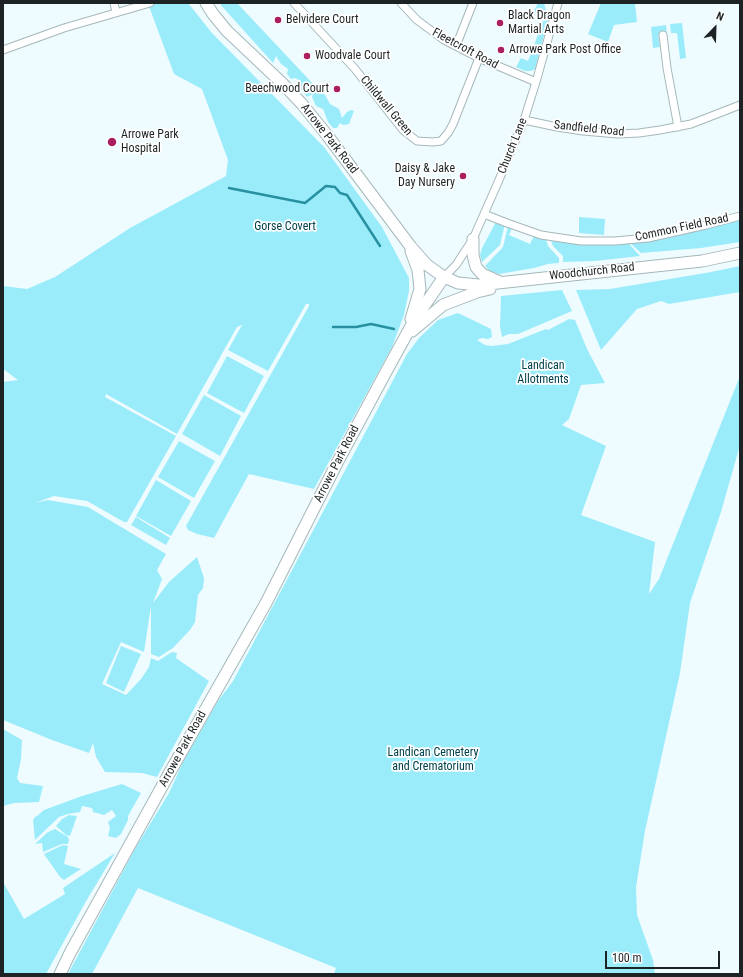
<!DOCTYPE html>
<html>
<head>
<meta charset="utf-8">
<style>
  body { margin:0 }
  #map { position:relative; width:743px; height:977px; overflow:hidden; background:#eefcff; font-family:"Roboto Condensed",sans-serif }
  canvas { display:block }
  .frame { position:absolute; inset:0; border:4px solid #1d2324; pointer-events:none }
  .north { position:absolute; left:695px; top:8px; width:40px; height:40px; -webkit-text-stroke:3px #fff; paint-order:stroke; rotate:23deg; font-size:11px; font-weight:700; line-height:16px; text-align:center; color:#1d2324 }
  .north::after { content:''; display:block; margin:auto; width:14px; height:18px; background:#1d2324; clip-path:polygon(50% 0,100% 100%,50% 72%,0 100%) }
  .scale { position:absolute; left:605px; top:951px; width:115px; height:18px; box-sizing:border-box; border:2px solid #1d2324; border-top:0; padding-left:5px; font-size:12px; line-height:14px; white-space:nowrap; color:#1d2324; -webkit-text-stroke:3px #fff; paint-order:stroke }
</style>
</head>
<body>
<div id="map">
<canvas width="743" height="977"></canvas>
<div class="frame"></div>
<div class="north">N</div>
<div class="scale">100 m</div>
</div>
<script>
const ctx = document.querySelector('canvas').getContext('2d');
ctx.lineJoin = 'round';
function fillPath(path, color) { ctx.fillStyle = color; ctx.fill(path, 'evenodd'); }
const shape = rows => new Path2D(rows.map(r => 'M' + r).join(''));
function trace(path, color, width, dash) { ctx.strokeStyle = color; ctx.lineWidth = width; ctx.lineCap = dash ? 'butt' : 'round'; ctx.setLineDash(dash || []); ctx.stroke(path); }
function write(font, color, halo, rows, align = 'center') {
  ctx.font = font + ' "Roboto Condensed",sans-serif'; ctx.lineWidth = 3.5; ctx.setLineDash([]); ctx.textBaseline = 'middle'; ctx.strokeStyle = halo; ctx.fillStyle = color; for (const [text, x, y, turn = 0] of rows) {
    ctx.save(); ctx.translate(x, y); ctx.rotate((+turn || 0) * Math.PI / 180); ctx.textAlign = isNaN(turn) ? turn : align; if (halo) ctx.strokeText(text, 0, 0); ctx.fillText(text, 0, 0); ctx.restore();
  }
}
fillPath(shape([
  [145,3,188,3,212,33,324,147,382,227,409,278,409,291,404,315,392,347,314,489,249,474,214,538,197,534,188,530,186,526,309,306,309,304,306,304,268,371,228,350,242,325,237,327,177,434,106,394,105,397,176,436,127,522,124,522,87,501,54,496,35,503,48,500,88,507,166,554,157,570,162,579,153,603,169,582,197,557,204,578,203,588,198,595,195,622,190,630,173,648,159,657,151,654,151,606,144,652,121,642,102,684,126,695,141,679,149,667,151,658,158,661,172,652,177,653,176,658,209,681,157,777,142,773,105,772,96,757,93,743,89,753,52,740,3,720,3,382,18,380,3,369,3,286,27,289,55,277,130,228,226,176,228,160,202,89,174,74,150,9],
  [219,3,237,3,315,86,325,95,330,104,339,109,342,118,347,112,351,110,354,111,349,124,343,125,340,123,337,128,333,128,328,122,323,109,316,106,312,97,313,94,307,97,299,87,301,81,295,78,291,79,287,74,288,69,281,64,276,56,273,63],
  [538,3,544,3,548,20,535,69,531,71,525,71,516,67,521,58,528,61,545,16,534,11],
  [601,3,635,3,637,22,614,25,608,42,588,34],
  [682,23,686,58,680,59,677,33,671,33,670,24],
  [666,25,667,34,658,35,660,47,653,48,651,27],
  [579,217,605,219,604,235,579,233],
  [740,218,740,242,701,248,641,253,630,243,630,240],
  [497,220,505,224,500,245,482,262,480,255,482,248],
  [508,226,512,228,509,235,530,244,534,236,546,239,548,246,559,258,559,263,548,264,534,268,499,274,490,271,485,266,503,247],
  [551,241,566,243,591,244,629,242,630,245,640,256,595,261,563,262,563,256,553,246],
  [740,266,740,292,669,304,661,301,637,309,601,350,576,290,610,289,711,272],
  [562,290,572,311,518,334,509,334,502,337,500,327,501,296],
  [458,313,491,329,492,337,488,339,482,338,477,340,485,345,492,346,508,344,546,329,548,330,569,319,575,320,587,349,605,383,581,385,569,419,562,425,606,446,581,515,655,542,649,594,659,579,740,376,740,445,721,512,690,603,680,673,645,831,636,887,637,915,653,960,655,974,334,974,336,968,138,888,92,974,68,974,136,847,169,793,183,762,218,701,233,681,407,354,419,338,438,320],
  [227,356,264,376,244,413,207,393],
  [204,395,241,416,220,456,182,434],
  [179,441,215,461,194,498,158,477],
  [156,480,191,501,171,536,136,516],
  [136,517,170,538,166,545,131,525],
  [121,646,141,654,124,692,106,683],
  [3,729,22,740,21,759,17,778,20,783,43,786,39,802,14,803,3,806],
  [122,784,141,793,128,816,128,820,121,834,116,838,108,836,110,828,108,822,116,816,112,810,104,815,93,812,92,808,82,806,80,812,68,814,59,817,35,840,33,820,35,817,37,816,44,810,82,796],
  [69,815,77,816,70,836,66,835,56,826,62,819],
  [55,829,68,837,69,840,68,844,62,844,43,852,42,843,35,844,48,832],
  [63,845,68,846,64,864,81,869,64,880,60,877,44,854],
  [115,853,85,903,46,974,3,974,3,882,24,919,65,894,63,888]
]), '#9becfb');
trace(shape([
  [229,188,305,203,326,186,335,187,340,193,347,195,380,246],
  [333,327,356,327,371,324,394,329]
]), '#2791a1', 2.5);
const minor = shape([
  [114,3,116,12],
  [294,3,355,69,403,130,417,141,433,142,441,141,448,133,453,124,479,58],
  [401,3,417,20,444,40,479,58,536,82],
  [663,35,667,68,678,127],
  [456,46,473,3],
  [3,50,64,28,150,3],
  [524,120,557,127,583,131,618,134,639,133,660,130,691,124,740,105],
  [484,214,507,223,541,235,581,241,615,241,648,238,706,225,740,216],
  [444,277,456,265,473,239,499,180,524,120,536,82,558,3]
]);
const primary = shape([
  [206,3,213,14,227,31,283,84,302,104,327,135,411,247,427,265,444,277,458,283,479,285,702,261,740,253],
  [473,239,473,255,476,267,482,274,500,282],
  [411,251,418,270,420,289,411,319],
  [412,331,443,305,477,292,490,289],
  [60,974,70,953,170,772,266,603,337,463,387,370,415,319,444,277]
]);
trace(minor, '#a6b7ba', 9);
trace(primary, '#a6b7ba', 13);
trace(minor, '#fff', 7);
trace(primary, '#fff', 11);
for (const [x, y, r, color] of [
  [278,20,4,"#ab1f5f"],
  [500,23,4,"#ab1f5f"],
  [501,50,4,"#ab1f5f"],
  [307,56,4,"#ab1f5f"],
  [337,89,4,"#ab1f5f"],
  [112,142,5,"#ab1f5f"],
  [463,176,4,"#ab1f5f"]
]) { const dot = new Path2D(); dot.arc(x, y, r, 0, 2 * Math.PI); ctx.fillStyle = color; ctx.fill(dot); trace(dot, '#fff', 1.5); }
write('12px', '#1d2324', '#fff', [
  ["Black Dragon",508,16],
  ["Martial Arts",508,30],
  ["Belvidere Court",286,20],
  ["Arrowe Park Post Office",509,50],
  ["Woodvale Court",315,56],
  ["Beechwood Court",329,89,"right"],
  ["Arrowe Park",121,135],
  ["Hospital",121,149],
  ["Daisy & Jake",455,169,"right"],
  ["Day Nursery",455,183,"right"]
], 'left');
write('12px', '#1d2324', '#fff', [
  ["Fleetcroft Road",465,49,28],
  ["Childwall Green",386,106,50],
  ["Sandfield Road",589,129,6],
  ["Arrowe Park Road",329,139,52],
  ["Church Lane",513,146,-68],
  ["Common Field Road",682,228,-12],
  ["Woodchurch Road",592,272,-6],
  ["Arrowe Park Road",337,464,-63],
  ["Arrowe Park Road",183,749,-61]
]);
write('12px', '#00414b', '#fff', [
  ["Gorse Covert",285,227],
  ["Landican",543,366],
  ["Allotments",543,380],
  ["Landican Cemetery",433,753],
  ["and Crematorium",433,767]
]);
</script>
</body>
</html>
